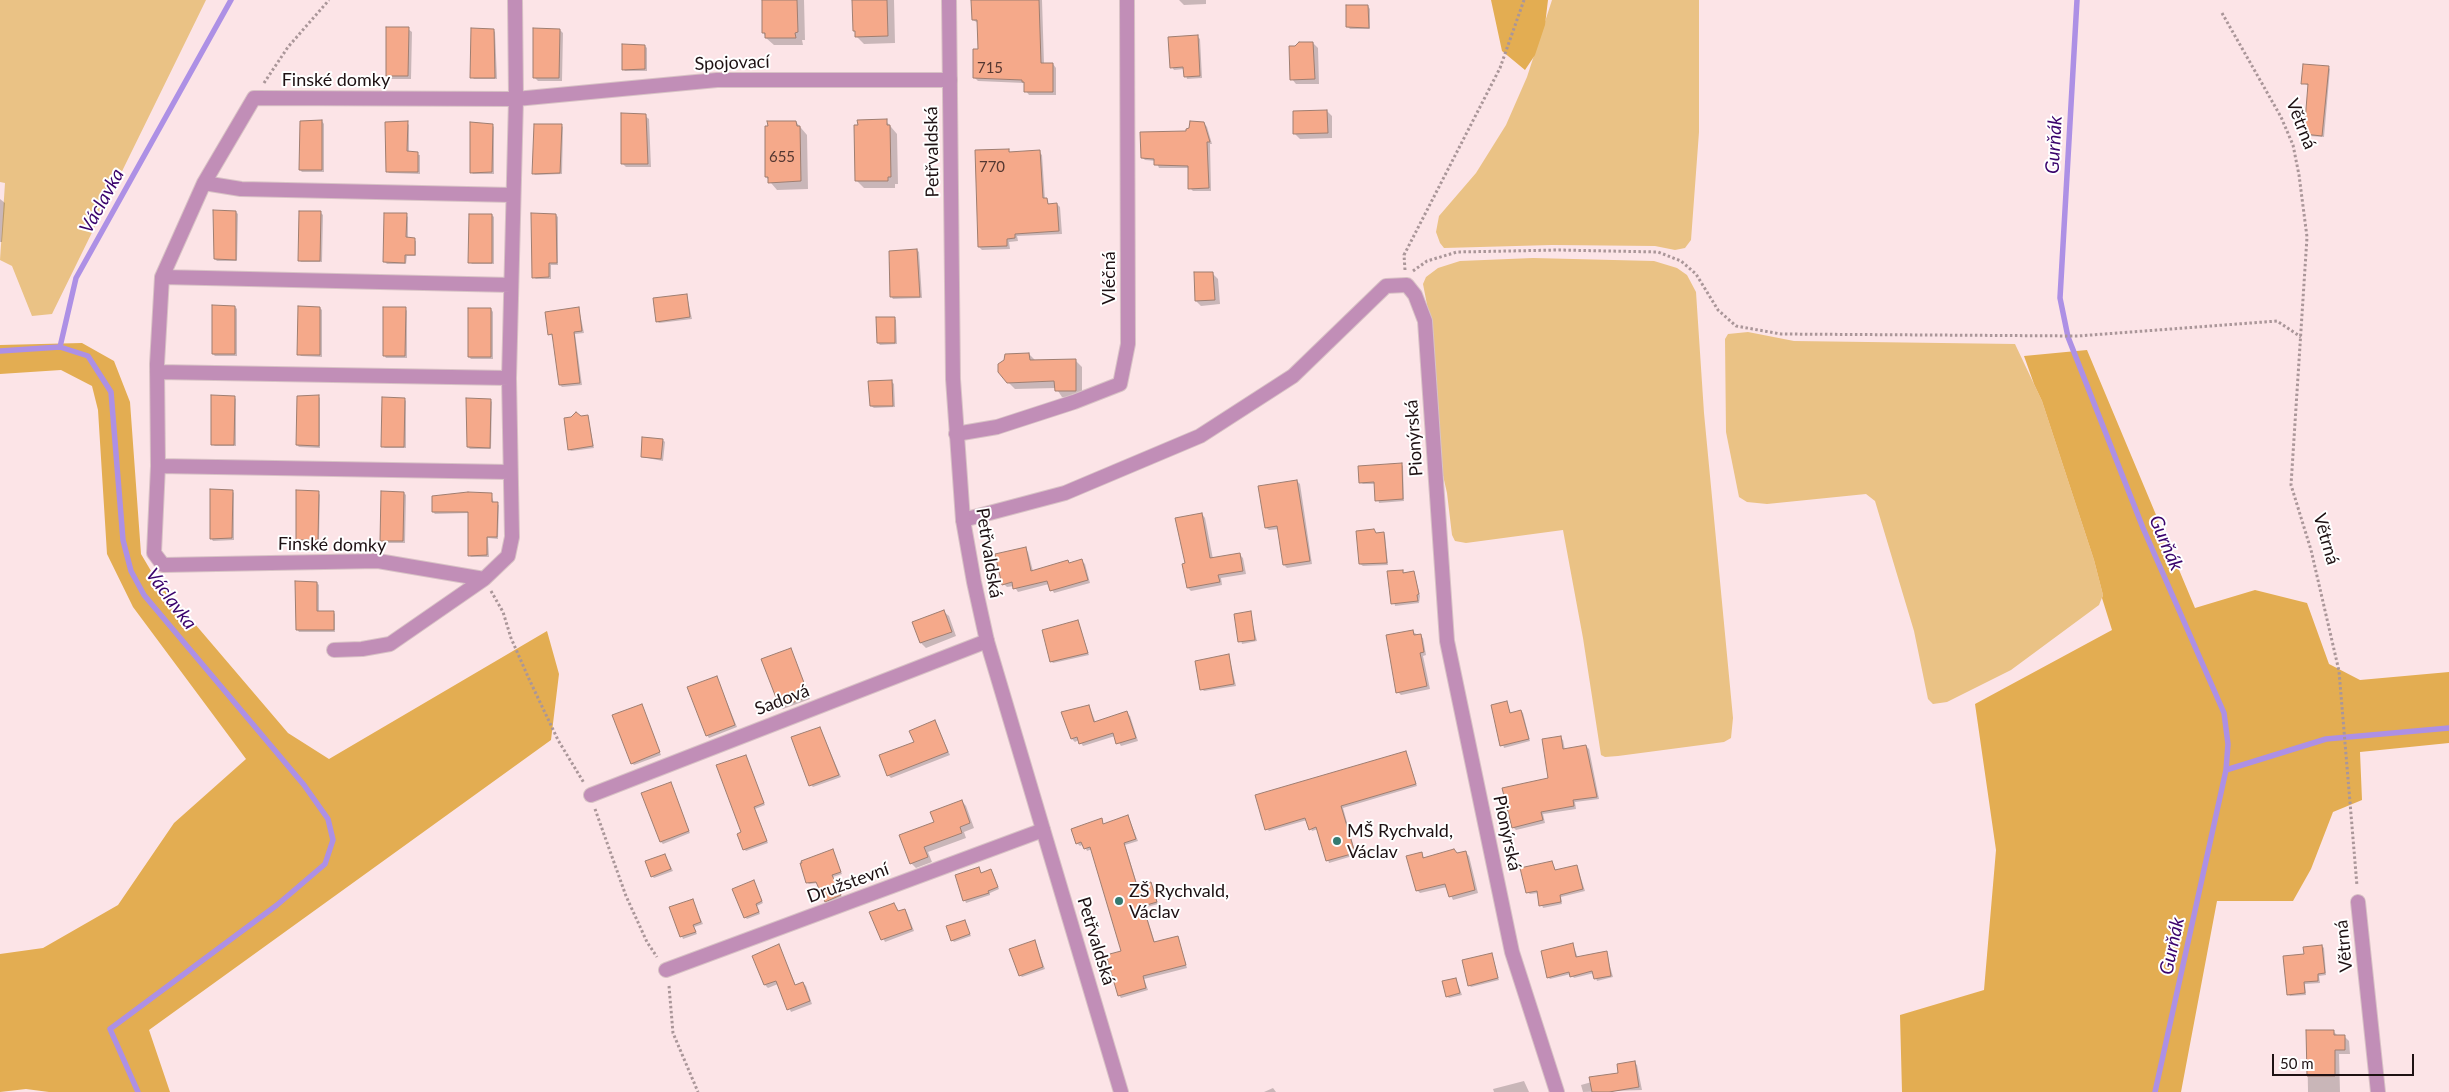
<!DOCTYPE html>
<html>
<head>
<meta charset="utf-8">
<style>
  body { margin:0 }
  #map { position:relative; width:2449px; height:1092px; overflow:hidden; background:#fce4e7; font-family:Lato,sans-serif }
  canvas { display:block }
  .scale { position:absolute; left:2272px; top:1054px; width:142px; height:22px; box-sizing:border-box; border:2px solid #1e1113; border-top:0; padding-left:6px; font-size:15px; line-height:18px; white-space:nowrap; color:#1e1113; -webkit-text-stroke:4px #fff; paint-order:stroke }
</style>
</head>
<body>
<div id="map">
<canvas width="2449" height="1092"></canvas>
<div class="scale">50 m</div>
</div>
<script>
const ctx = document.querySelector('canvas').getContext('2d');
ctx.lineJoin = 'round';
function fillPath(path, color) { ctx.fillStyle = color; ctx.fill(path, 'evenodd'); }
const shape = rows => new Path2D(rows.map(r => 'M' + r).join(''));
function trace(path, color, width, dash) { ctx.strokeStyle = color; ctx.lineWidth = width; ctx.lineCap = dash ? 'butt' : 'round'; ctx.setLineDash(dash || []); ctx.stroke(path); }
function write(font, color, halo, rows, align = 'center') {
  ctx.font = font + ' Lato,sans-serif'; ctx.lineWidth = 4; ctx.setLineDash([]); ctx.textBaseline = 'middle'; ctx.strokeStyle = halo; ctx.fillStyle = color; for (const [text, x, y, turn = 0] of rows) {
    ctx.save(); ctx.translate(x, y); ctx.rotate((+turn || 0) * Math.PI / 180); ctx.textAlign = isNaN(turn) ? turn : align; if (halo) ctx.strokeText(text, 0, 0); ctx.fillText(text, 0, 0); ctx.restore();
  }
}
fillPath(shape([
  [0,0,206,0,52,314,32,316,12,266,0,260,5,183,0,182],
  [1552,0,1699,0,1699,132,1691,240,1685,248,1675,250,1655,246,1552,245,1444,248,1440,243,1436,232,1439,216,1476,173,1506,125,1527,77],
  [1533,258,1654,261,1677,268,1687,275,1696,292,1704,413,1733,718,1731,738,1724,742,1618,756,1605,757,1601,755,1583,638,1563,530,1466,543,1455,541,1452,535,1447,493,1439,458,1430,320,1423,284,1426,277,1438,268,1460,261],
  [1748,332,1794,341,2015,344,2042,401,2094,560,2103,595,2099,605,2011,670,1947,702,1933,704,1928,699,1914,631,1875,501,1866,494,1767,504,1747,502,1739,497,1726,432,1725,339,1728,334]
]), '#eac285');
fillPath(shape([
  [1491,0,1548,0,1545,25,1535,55,1525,70,1502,51],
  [82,343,114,361,130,402,141,554,154,576,288,733,329,759,547,631,559,674,551,740,149,1030,170,1092,49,1092,26,1089,0,1092,0,954,43,948,118,905,174,823,246,759,133,607,107,554,98,410,92,386,61,370,0,374,0,345],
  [2087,350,2195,608,2255,590,2307,603,2329,664,2360,680,2449,672,2449,743,2360,752,2362,800,2333,812,2311,869,2293,901,2217,901,2181,1092,1902,1092,1900,1015,1984,990,1996,850,1975,704,2112,630,2102,598,2103,595,2094,560,2042,401,2034,384,2024,356]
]), '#e3ad52');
fillPath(shape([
  [763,0,804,0,805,40,802,40,803,45,774,45,766,38,763,32],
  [854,0,894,0,895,43,864,44,856,36,854,30],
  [972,0,1042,0,1044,64,1053,64,1056,68,1056,95,1029,95,1026,91,1024,83,978,81,975,78,979,50,978,23,973,20],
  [1179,0,1206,0,1206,4,1184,5],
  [1368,6,1370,9,1370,29,1350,29,1348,27],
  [408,29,412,32,411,79,391,79,387,76],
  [493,30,495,32,497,79,474,79,472,77],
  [560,30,563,33,562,81,538,81,534,77],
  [1198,37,1200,39,1202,78,1187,79,1184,69,1174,70,1172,67],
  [1313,43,1318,48,1319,84,1296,84,1292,79],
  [645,46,647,48,647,71,625,71,623,69],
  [2328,67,2330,69,2324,137,2308,136,2306,134,2309,86,2303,83],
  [1327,111,1332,116,1332,138,1300,139,1295,134],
  [645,116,649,119,651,167,626,167,623,164],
  [322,121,324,124,324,172,302,172,300,170],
  [886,121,897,134,898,184,895,184,895,188,864,188,856,180],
  [796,122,807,135,808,189,777,190,766,177],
  [407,123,409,125,409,153,420,155,420,174,389,173,387,171],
  [1204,123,1207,127,1212,144,1210,144,1211,191,1193,191,1190,188,1189,168,1159,168,1156,161,1145,160,1142,157],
  [492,125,494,127,494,174,473,174,471,172],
  [561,125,563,127,562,174,535,175,533,173,533,150],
  [1008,150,1011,153,1039,152,1042,155,1045,200,1050,205,1057,204,1060,207,1062,234,1017,236,1018,241,1009,242,1010,249,982,250,979,247],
  [0,199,5,203,2,242,0,242],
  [236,212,238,214,237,261,217,261,215,259],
  [321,213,323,215,322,262,301,262,299,260],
  [406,215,408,217,408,239,416,241,416,256,407,256,406,264,387,264,385,262],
  [492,215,494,217,494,264,472,264,470,262],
  [556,215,558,217,558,265,551,265,551,279,536,279,533,277],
  [917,250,919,252,922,298,893,299,891,296,889,262],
  [1213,274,1218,279,1220,304,1201,306,1196,301],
  [687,296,692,319,659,323,657,321],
  [235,307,237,309,237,356,215,356,213,354],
  [320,308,322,310,322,357,301,356,299,354],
  [405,308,407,311,407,358,386,358,384,355],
  [491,309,493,312,493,359,471,359,469,357],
  [579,309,584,333,575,334,582,385,562,387,560,385,553,336,549,334],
  [894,318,896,320,897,344,880,345,878,343],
  [1029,354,1036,361,1075,360,1082,367,1082,397,1062,397,1056,388,1015,389,1008,382],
  [892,382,894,384,895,407,874,408,871,406],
  [318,396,320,398,320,448,299,447,297,445],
  [234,397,236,399,236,446,215,446,212,444],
  [404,399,406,401,406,448,385,448,382,446],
  [490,400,492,402,491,449,470,449,468,447],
  [588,416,594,448,571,451,569,449,571,418],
  [663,440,665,442,663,461,642,457],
  [1401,464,1403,466,1404,501,1379,503,1375,484,1363,484,1360,482],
  [1297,481,1300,484,1312,564,1287,568,1284,565,1279,529,1269,530,1266,528],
  [232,491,234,493,234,540,213,541,211,538],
  [318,492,320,495,319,541,299,542,297,540],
  [404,493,406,495,405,543,384,543,382,540],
  [491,494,494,503,499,505,498,539,488,538,489,557,471,557,469,555,469,513,435,514,433,512],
  [1202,514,1205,518,1213,559,1240,555,1243,558,1246,574,1221,578,1222,585,1191,591,1188,588,1186,564],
  [1374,530,1377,534,1383,533,1385,535,1388,565,1363,566,1360,564],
  [1025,548,1028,552,1033,571,1067,561,1070,564,1081,560,1085,564,1090,583,1054,593,1049,584,1018,592,1014,586,1007,587,1004,584],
  [1414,572,1420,596,1419,603,1395,606,1389,573],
  [317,583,319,585,319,612,333,612,335,614,335,632,299,632,297,629],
  [944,612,949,616,956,636,926,648,921,643,914,623],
  [1250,613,1257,641,1242,644,1235,615],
  [1078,622,1089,655,1053,663,1051,661],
  [1413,632,1423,638,1426,655,1423,656,1430,689,1401,695,1398,692],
  [791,650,810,699,783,709,781,707],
  [1229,656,1236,686,1204,691,1202,689],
  [717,678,737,727,709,738,707,735],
  [1507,703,1511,714,1521,711,1523,713,1530,741,1504,748,1492,706],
  [642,706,661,755,634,765,632,763],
  [1089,706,1096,723,1127,713,1130,716,1138,741,1121,746,1115,736,1083,746,1079,740,1075,742,1072,739],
  [935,721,950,755,891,778,888,775],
  [820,728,841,777,813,787,811,785],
  [1560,737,1563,740,1565,750,1586,746,1589,749,1599,799,1575,802,1576,809,1543,814,1545,823,1516,830,1513,827,1550,779],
  [1406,753,1417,786,1343,808,1356,855,1329,863,1318,829,1312,831,1307,820,1269,831,1267,829],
  [747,759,765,805,755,809,768,843,746,851,744,849,743,833],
  [671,784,690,833,663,844,661,842],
  [962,801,966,806,974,828,964,832,966,838,928,852,932,862,916,868,911,863,936,822],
  [1128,816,1138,841,1125,845,1138,887,1150,884,1158,904,1144,908,1155,943,1178,937,1187,968,1144,979,1148,990,1121,998,1119,995,1123,952,1092,849,1087,851,1084,844,1080,846,1077,843,1101,820,1104,825],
  [834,853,842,874,833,877,842,897,828,903,818,883,809,884,807,882],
  [1421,853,1425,859,1466,853,1469,856,1478,893,1453,900,1447,887,1420,893,1417,890],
  [665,855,673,871,654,878,652,876],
  [1552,862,1556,871,1577,866,1585,891,1561,897,1562,904,1543,908,1538,893,1530,894,1527,892],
  [979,868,982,874,991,871,993,873,999,889,990,893,990,895,966,903,956,876],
  [754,882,763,903,757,906,760,914,747,919,745,917],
  [692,900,703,924,694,927,697,934,683,939,671,908],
  [894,905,898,913,905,911,907,913,914,931,885,942,871,913],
  [964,921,971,936,954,942,952,940],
  [1035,942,1045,969,1022,977,1020,975],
  [1573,945,1578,958,1606,952,1613,977,1597,981,1594,973,1574,978,1571,974,1550,979,1548,977],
  [779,946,796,986,803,983,806,986,812,1004,791,1012,778,984,768,988,765,985],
  [2322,946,2324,948,2326,975,2319,976,2320,983,2305,984,2306,995,2290,996,2288,994,2305,955],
  [1492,954,1499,980,1471,987,1469,985],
  [1456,979,1462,995,1449,998,1447,996],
  [2333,1031,2338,1036,2344,1036,2349,1041,2350,1054,2339,1054,2340,1092,2308,1092,2307,1032],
  [1634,1062,1637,1065,1642,1090,1583,1092,1581,1085,1620,1074],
  [1524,1081,1529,1092,1494,1092,1493,1089],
  [1273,1088,1276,1092,1264,1092]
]), '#0003');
trace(shape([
  [2077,0,2060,298,2068,337,2143,528,2224,713,2228,744,2226,770,2155,1092],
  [0,351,60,347],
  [2226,770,2326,739,2449,728],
  [138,1092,110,1029,277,905,325,864,333,840,328,819,304,785,144,595,131,571,123,540,111,392,88,356,60,347,76,278,231,0]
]), '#ad90e5', 5.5);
const building = shape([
  [762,0,797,0,798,32,795,33,796,38,765,38,765,33,762,33,762,0],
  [852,0,887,0,888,36,855,37,855,31,853,31,852,0],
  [971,0,1039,0,1041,63,1053,63,1053,92,1024,92,1024,82,1022,82,1022,80,973,78,973,49,978,49,977,20,972,20,971,0],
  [1346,5,1368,5,1369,28,1346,27,1346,5],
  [386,27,409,27,408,76,386,76,386,27],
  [471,28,494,29,495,78,470,78,471,28],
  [533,28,560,29,559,78,533,78,533,28],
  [1198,35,1200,76,1184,77,1183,67,1170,68,1168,37,1198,35],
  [1299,42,1313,42,1315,79,1290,80,1289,46,1295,46,1299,42],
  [622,44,645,45,645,69,622,70,622,44],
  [2303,64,2329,66,2322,136,2304,134,2308,84,2301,84,2303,64],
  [1327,110,1328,133,1293,134,1293,111,1327,110],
  [621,113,646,114,648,164,621,164,621,113],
  [887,119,887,125,890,125,891,177,888,177,888,181,855,181,854,125,858,125,857,120,887,119],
  [322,120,322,170,299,170,300,121,322,120],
  [408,121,407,151,418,152,418,172,386,172,385,122,408,121],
  [767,121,796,121,797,126,800,126,801,181,768,183,768,177,765,177,765,126,768,126,767,121],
  [1190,121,1204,122,1210,142,1207,142,1209,188,1188,189,1188,166,1154,165,1154,159,1141,158,1140,132,1186,131,1186,129,1189,128,1190,121],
  [470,122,493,124,492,172,470,173,470,122],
  [534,124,562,124,560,173,532,174,534,124],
  [1009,149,1009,152,1040,150,1043,198,1047,198,1048,204,1057,203,1059,231,1015,234,1015,238,1007,239,1007,246,978,247,975,150,1009,149],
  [213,210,236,211,236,260,214,259,213,210],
  [299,211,321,211,320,261,298,261,299,211],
  [384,213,407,213,406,237,415,238,415,255,405,255,405,263,383,262,384,213],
  [531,213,556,214,557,263,549,263,549,277,532,278,531,213],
  [469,214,492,214,492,263,468,263,469,214],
  [917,249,920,297,890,297,889,251,917,249],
  [1194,272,1213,272,1215,300,1195,301,1194,272],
  [687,294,690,317,656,322,653,298,687,294],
  [212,305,235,306,235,354,212,354,212,305],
  [298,306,320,307,320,355,297,355,298,306],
  [383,307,406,307,405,356,383,356,383,307],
  [579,307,582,331,574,332,580,383,559,385,552,334,548,335,545,312,579,307],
  [468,308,491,308,491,357,468,357,468,308],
  [876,317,895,317,895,343,877,343,876,317],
  [1029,353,1030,360,1076,359,1076,391,1055,391,1054,381,1007,383,998,372,998,364,1004,360,1005,354,1029,353],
  [892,380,893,406,870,406,868,381,892,380],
  [211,395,235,396,234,445,211,445,211,395],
  [319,395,319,446,296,445,297,396,319,395],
  [382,397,405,398,404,447,381,447,382,397],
  [466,398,491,399,490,448,467,447,466,398],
  [576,412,581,416,588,415,593,446,568,450,564,418,571,417,576,412],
  [642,437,663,439,661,459,641,457,642,437],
  [1402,463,1403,499,1375,501,1374,482,1359,483,1358,466,1402,463],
  [1297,480,1310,561,1283,565,1277,526,1265,528,1258,486,1297,480],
  [210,489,233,490,232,538,210,539,210,489],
  [296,490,319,491,318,540,296,540,296,490],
  [381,491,404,492,403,541,380,541,381,491],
  [468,492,492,493,492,502,498,502,497,537,487,537,487,555,468,556,468,512,432,512,432,496,468,492],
  [1202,513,1210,558,1240,553,1243,571,1218,575,1220,582,1187,588,1182,564,1185,563,1175,518,1202,513],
  [1374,529,1376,533,1384,532,1387,563,1359,564,1356,531,1374,529],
  [1026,547,1031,571,1068,560,1069,563,1082,559,1088,580,1050,591,1047,581,1013,589,1012,582,1002,585,995,554,1026,547],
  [1403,570,1403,573,1414,571,1419,594,1417,595,1418,601,1391,604,1387,571,1403,570],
  [295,581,317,582,317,611,334,611,334,630,296,630,295,581],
  [944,610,952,632,920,643,912,622,944,610],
  [1251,611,1255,640,1238,642,1234,614,1251,611],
  [1078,620,1088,653,1050,662,1042,630,1078,620],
  [1413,630,1414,635,1421,634,1424,652,1420,653,1427,686,1396,693,1386,635,1413,630],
  [791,648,809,696,780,708,761,659,791,648],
  [1229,654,1234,684,1200,690,1195,661,1229,654],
  [717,676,735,725,706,736,687,687,717,676],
  [1507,701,1510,713,1521,710,1529,739,1500,746,1491,705,1507,701],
  [642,704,660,752,631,764,612,715,642,704],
  [1089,705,1094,722,1127,711,1136,738,1116,744,1113,733,1079,744,1077,737,1071,739,1061,712,1089,705],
  [935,720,948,752,887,776,879,755,914,742,909,731,935,720],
  [820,727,839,775,809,786,791,737,820,727],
  [1561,736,1563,749,1586,745,1597,797,1573,800,1574,806,1541,812,1543,820,1512,828,1502,788,1548,778,1542,739,1561,736],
  [1406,751,1416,784,1341,806,1355,853,1326,861,1316,827,1309,830,1305,818,1265,830,1255,795,1406,751],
  [746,755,764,803,754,807,767,841,743,850,737,834,741,832,716,765,746,755],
  [671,782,689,831,660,842,641,793,671,782],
  [962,800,970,823,960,827,962,833,924,847,928,857,910,864,899,835,934,822,930,812,962,800],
  [1128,815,1136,839,1124,843,1137,886,1151,882,1157,902,1143,906,1154,942,1178,936,1186,965,1143,976,1146,988,1118,996,1106,955,1121,951,1090,847,1084,849,1081,842,1076,844,1071,829,1102,818,1103,824,1128,815],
  [833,849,841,872,832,875,841,895,825,902,816,882,806,883,800,863,802,863,801,861,833,849],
  [1454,849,1457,853,1466,851,1475,890,1449,897,1445,884,1416,891,1406,856,1422,852,1423,858,1454,849],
  [665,854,671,869,651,877,645,861,665,854],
  [1552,861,1555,870,1577,865,1583,889,1560,895,1561,902,1539,906,1537,891,1526,893,1520,868,1552,861],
  [979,867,981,873,991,869,998,887,988,891,989,893,963,901,955,875,979,867],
  [754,880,762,901,756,904,759,912,744,918,732,889,754,880],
  [693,899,701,922,693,925,696,932,680,937,669,907,693,899],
  [894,903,898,911,905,909,912,929,881,940,869,912,894,903],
  [965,920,970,934,951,941,946,926,965,920],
  [1035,940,1043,967,1019,976,1009,949,1035,940],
  [1573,943,1576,957,1607,951,1611,976,1594,979,1592,971,1570,977,1569,972,1547,978,1541,951,1573,943],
  [779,944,795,985,803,982,810,1001,787,1010,776,981,764,985,752,956,779,944],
  [2322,945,2325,973,2318,974,2318,981,2304,982,2305,993,2287,995,2283,956,2304,954,2303,947,2322,945],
  [1492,953,1498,978,1468,986,1462,960,1492,953],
  [1456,978,1460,993,1446,997,1442,981,1456,978],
  [2306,1030,2334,1030,2334,1035,2345,1035,2345,1050,2335,1050,2335,1076,2307,1076,2306,1030],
  [1635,1061,1639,1087,1609,1092,1592,1092,1589,1077,1618,1073,1617,1064,1635,1061]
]);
fillPath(building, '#f5a98a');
trace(building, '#9f7e71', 1);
const minor = shape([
  [204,183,241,189,512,195],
  [162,277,511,285],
  [157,372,509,378],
  [956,434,997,427,1074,402,1120,384,1128,344,1127,0],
  [158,466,154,553,163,565,378,561,484,579,508,556,512,537,509,378,516,99,515,0],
  [509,472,158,466,157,364,162,277,204,183,254,98,516,99,717,80,950,80],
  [963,520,1065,493,1200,436,1293,376,1386,286,1407,285,1415,295,1425,321,1447,641,1512,952,1557,1092],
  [334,650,362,649,390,644,484,579],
  [591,795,987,641],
  [2358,902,2378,1092],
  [666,970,1043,830]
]);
const tertiary = shape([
  [949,0,953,379,963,520,974,582,987,641,1121,1092]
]);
trace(minor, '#d8c2c5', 16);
trace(tertiary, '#d8c2c5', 16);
trace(shape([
  [2222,13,2281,117,2293,145,2299,175,2307,237,2291,485,2311,550,2339,671,2357,886],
  [264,83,288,47,329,0],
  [1405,270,1404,255,1500,68,1524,0],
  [1413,271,1427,261,1457,252,1559,250,1658,252,1681,261,1696,274,1718,310,1736,326,1781,334,2078,336,2277,321,2301,337],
  [491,591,503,612,511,638,529,679,558,740,584,783],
  [595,809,626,896,647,942,657,957],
  [669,986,673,1033,698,1092]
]), '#aa9699', 3, [2.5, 2.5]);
trace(minor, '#c18eb7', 14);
trace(tertiary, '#c18eb7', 14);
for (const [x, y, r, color] of [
  [1337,841,5,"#357a70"],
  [1119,901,5,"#357a70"]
]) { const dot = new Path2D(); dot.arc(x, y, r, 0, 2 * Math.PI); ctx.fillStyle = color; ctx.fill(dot); trace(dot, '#fff', 2); }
write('15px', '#543731', null, [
  ["715",990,68],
  ["655",782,157],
  ["770",992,167]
]);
write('18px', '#1e1113', '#fff', [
  ["Spojovací",732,63,-2],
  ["Finské domky",336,80],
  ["Větrná",2301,124,68],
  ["Petřvaldská",932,152,-91],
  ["Vléčná",1109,278,-90],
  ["Pionýrská",1414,438,-94],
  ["Větrná",2326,539,74],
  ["Finské domky",332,545,1],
  ["Petřvaldská",989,553,81],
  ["Sadová",782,700,-21],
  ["Pionýrská",1507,833,78],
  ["Družstevní",848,883,-20],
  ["Petřvaldská",1096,941,73],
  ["Větrná",2344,946,-96]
]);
write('18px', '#1e1113', '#fff', [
  ["MŠ Rychvald,",1347,831],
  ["Václav",1347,852],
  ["ZŠ Rychvald,",1129,891],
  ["Václav",1129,912]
], 'left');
write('italic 19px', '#3a036c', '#fff', [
  ["Gurňák",2054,145,-87],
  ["Václavka",102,201,-61],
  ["Gurňák",2166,543,67],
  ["Václavka",171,599,53],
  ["Gurňák",2172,946,-78]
]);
</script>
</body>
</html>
